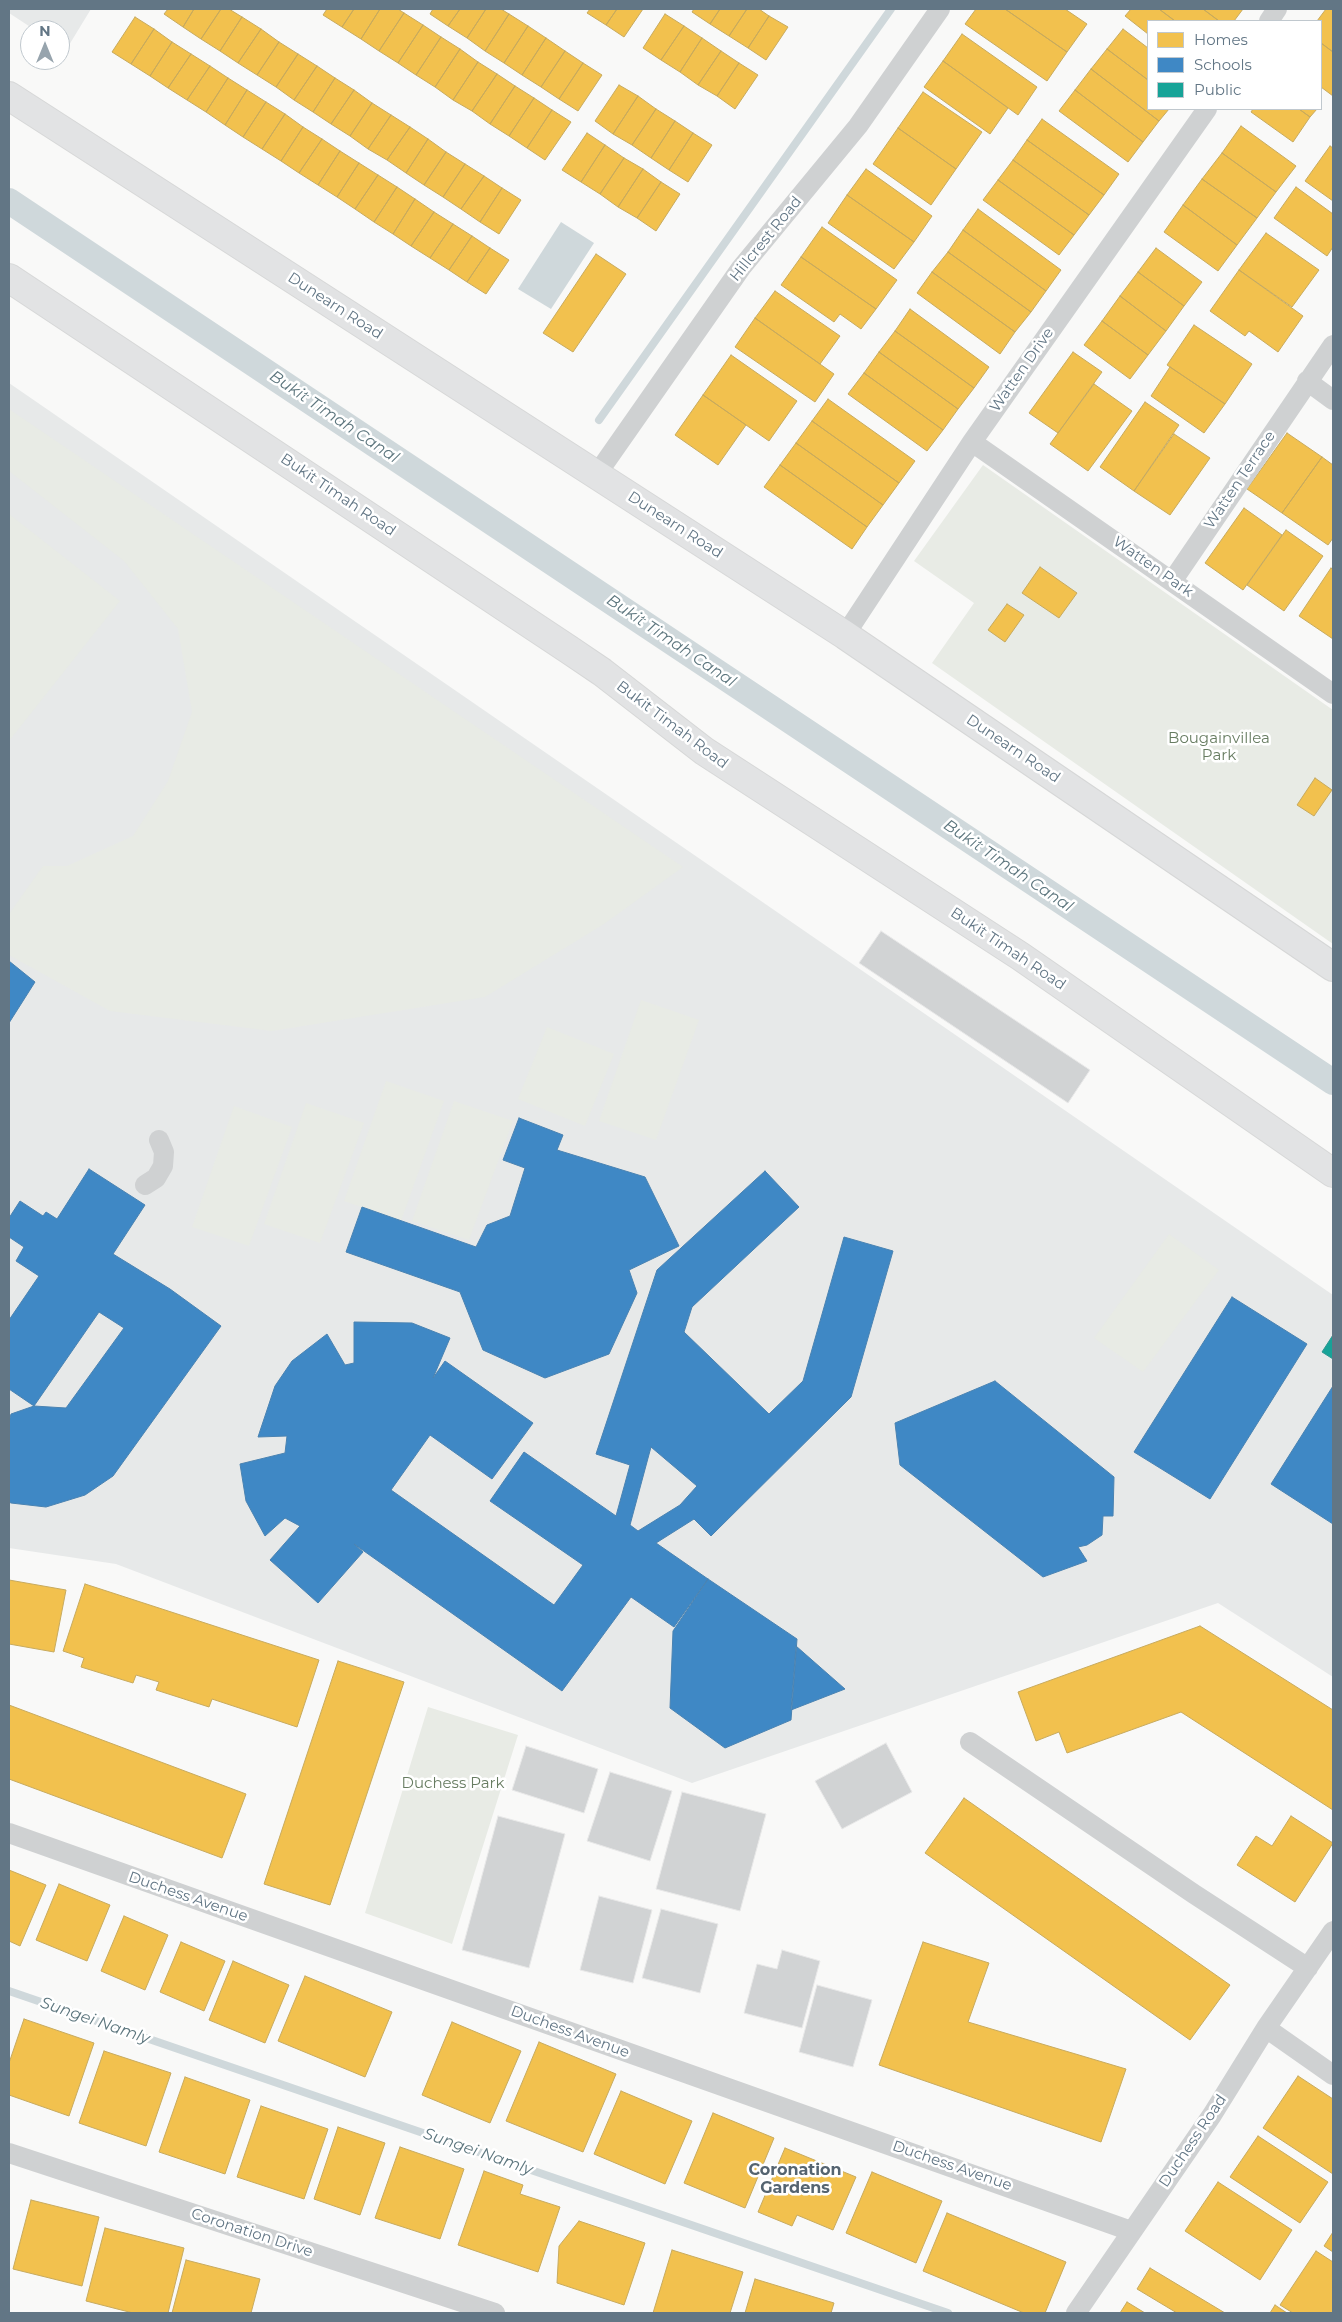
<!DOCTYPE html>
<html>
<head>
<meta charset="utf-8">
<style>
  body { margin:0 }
  #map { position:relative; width:1342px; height:2322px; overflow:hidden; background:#f9f9f8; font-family:Montserrat,sans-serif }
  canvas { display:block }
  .frame { position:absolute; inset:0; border:10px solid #627685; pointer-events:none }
  .legend { position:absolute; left:1147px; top:20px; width:175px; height:90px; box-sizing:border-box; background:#fff; border:1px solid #c0c8ce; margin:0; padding:6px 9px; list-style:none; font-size:15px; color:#627685 }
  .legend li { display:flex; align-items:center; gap:10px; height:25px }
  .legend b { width:25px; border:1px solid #c0c8ce }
  .north { position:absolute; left:20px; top:20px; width:50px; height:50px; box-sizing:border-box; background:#fff; border:1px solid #c0c8ce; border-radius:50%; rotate:0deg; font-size:14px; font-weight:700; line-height:20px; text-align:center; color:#627685 }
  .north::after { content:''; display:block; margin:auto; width:18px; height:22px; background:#97a4ad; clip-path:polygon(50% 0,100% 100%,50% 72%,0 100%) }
</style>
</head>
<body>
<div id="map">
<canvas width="1342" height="2322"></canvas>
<div class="frame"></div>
<ul class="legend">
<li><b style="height:14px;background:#f2c14e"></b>Homes</li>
<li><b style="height:14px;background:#3f88c5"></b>Schools</li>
<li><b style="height:14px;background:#17a398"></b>Public</li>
</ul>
<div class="north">N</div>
</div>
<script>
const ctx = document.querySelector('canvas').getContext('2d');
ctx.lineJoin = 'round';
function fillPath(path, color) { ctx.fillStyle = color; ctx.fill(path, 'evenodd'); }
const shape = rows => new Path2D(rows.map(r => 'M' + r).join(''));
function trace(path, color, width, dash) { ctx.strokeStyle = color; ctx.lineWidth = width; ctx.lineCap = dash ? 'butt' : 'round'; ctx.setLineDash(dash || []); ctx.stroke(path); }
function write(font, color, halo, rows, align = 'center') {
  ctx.font = font + ' Montserrat,sans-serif'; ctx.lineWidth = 5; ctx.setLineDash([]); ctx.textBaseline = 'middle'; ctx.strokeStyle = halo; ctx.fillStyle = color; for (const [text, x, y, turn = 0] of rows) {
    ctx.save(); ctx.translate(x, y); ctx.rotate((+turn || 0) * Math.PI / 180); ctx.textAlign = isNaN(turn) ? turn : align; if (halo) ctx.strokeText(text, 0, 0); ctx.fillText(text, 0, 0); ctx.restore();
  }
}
fillPath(shape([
  [9,9,91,9,66,50,60,46,60,30,35,30,9,13],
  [9,383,1333,1295,1333,1677,1218,1603,692,1783,116,1564,9,1548]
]), '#e7e9e9');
fillPath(shape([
  [9,409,683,867,604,924,485,997,272,1031,110,1011,9,955,9,914,43,866,67,866,133,836,168,781,192,712,178,629,124,561,9,471],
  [983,465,1333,710,1333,944,932,663,974,603,914,561],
  [9,514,120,601,9,741],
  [641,1000,699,1020,656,1140,599,1121],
  [547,1027,614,1054,585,1126,518,1099],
  [386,1081,444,1101,401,1221,344,1201],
  [454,1101,513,1121,469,1240,412,1221],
  [306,1103,364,1123,320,1243,264,1224],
  [234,1106,292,1127,249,1246,192,1227],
  [1169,1234,1219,1270,1143,1372,1094,1338],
  [428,1707,518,1735,452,1944,365,1913]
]), '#e8ebe5');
fillPath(shape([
  [561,222,594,243,551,309,518,289]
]), '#cfd8db');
const homes = shape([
  [168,9,194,9,183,27,164,14,168,9],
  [194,9,221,9,201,39,183,27,194,9],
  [221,9,229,9,242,17,220,51,201,39,221,9],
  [327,9,354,9,342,27,323,15,327,9],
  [354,9,380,9,361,39,342,27,354,9],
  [380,9,398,9,404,13,379,51,361,39,380,9],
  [433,9,460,9,448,26,430,14,433,9],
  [460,9,486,9,467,38,448,26,460,9],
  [486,9,501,9,509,14,485,51,467,38,486,9],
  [590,9,617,9,606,25,587,13,590,9],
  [617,9,643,9,624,37,606,25,617,9],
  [694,9,720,9,710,24,692,12,694,9],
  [720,9,747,9,729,36,710,24,720,9],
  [747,9,759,9,769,16,748,48,729,36,747,9],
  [976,9,1005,9,1067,52,1047,81,965,24,976,9],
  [1005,9,1065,9,1087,24,1067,52,1005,9],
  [1131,9,1159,9,1175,21,1148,21,1148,34,1125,16,1131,9],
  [1159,9,1203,9,1219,21,1175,21,1159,9],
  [1203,9,1243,9,1234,21,1219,21,1203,9],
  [1326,9,1333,9,1333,52,1321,43,1321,21,1317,21,1326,9],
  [404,13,423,25,398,63,379,51,404,13],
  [509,14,528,26,504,63,485,51,509,14],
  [665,14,684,26,661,60,643,48,665,14],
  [769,16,788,27,766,60,748,48,769,16],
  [135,17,154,29,131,64,112,52,135,17],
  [242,17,261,29,238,63,220,51,242,17],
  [423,25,441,37,416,75,398,63,423,25],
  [528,26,546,38,522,75,504,63,528,26],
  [684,26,702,38,680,72,661,60,684,26],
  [154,29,172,42,150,76,131,64,154,29],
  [261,29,279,42,257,75,238,63,261,29],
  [1123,29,1148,48,1148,80,1107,49,1123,29],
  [962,34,1037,87,1018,115,943,61,962,34],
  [441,37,460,49,435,87,416,75,441,37],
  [546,38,565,51,541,87,522,75,546,38],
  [702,38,721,51,698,85,680,72,702,38],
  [172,42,191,54,168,88,150,76,172,42],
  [279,42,298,54,276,87,257,75,279,42],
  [1321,43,1333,52,1333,96,1321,87,1321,43],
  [460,49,478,62,453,100,435,87,460,49],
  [1107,49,1148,80,1148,109,1169,109,1159,121,1091,69,1107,49],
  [565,51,583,63,559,99,541,87,565,51],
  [721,51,739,63,717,96,698,85,721,51],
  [191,54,210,66,187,100,168,88,191,54],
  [298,54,317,66,294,100,276,87,298,54],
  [943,61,1008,108,990,134,924,87,943,61],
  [478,62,497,74,472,111,453,100,478,62],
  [583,63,602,75,578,111,559,99,583,63],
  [739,63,758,75,735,109,717,96,739,63],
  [210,66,228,78,206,112,187,100,210,66],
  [317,66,335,78,313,112,294,100,317,66],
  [1091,69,1159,121,1143,142,1075,90,1091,69],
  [497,74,515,86,490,124,472,111,497,74],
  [228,78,247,90,225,125,206,112,228,78],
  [335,78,354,90,331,124,313,112,335,78],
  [619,85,638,96,613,134,595,121,619,85],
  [515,86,534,98,509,136,490,124,515,86],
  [247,90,266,102,243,137,225,125,247,90],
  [354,90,372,103,350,136,331,124,354,90],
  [1075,90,1143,142,1128,162,1059,111,1075,90],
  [923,92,982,132,956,169,898,128,923,92],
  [638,96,656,109,632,145,613,134,638,96],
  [534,98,552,110,527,148,509,136,534,98],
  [266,102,285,114,262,149,243,137,266,102],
  [372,103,391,115,368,149,350,136,372,103],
  [656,109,675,121,651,158,632,145,656,109],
  [1253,109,1299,109,1310,117,1293,142,1251,112,1253,109],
  [1299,109,1317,109,1310,117,1299,109],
  [552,110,571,122,545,160,527,148,552,110],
  [285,114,303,127,281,161,262,149,285,114],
  [391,115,410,127,387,160,368,149,391,115],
  [1042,119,1119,174,1104,195,1027,140,1042,119],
  [675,121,693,133,669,170,651,158,675,121],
  [1241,126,1296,166,1276,192,1222,153,1241,126],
  [303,127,322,139,299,173,281,161,303,127],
  [410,127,428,139,406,173,387,160,410,127],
  [898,128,956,169,931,205,873,164,898,128],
  [587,133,605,145,581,182,562,170,587,133],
  [693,133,712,145,688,182,669,170,693,133],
  [322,139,340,151,318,185,299,173,322,139],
  [428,139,446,152,424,185,406,173,428,139],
  [1027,140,1104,195,1089,215,1013,160,1027,140],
  [605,145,624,158,600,194,581,182,605,145],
  [1330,146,1333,148,1333,201,1305,181,1330,146],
  [340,151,359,163,337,197,318,185,340,151],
  [446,152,465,164,443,197,424,185,446,152],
  [1222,153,1276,192,1257,218,1202,179,1222,153],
  [624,158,643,169,618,207,600,194,624,158],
  [1013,160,1089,215,1074,235,998,180,1013,160],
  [359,163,378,175,355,209,337,197,359,163],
  [465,164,484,176,461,209,443,197,465,164],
  [643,169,661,182,637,218,618,207,643,169],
  [866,169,932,216,914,242,847,195,866,169],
  [378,175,397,187,374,222,355,209,378,175],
  [484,176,502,188,480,222,461,209,484,176],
  [1202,179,1257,218,1237,245,1183,205,1202,179],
  [998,180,1074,235,1059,255,983,200,998,180],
  [661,182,680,194,656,231,637,218,661,182],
  [397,187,415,199,393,234,374,222,397,187],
  [1296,187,1333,214,1333,247,1327,256,1274,218,1296,187],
  [502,188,521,200,499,234,480,222,502,188],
  [847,195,914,242,894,269,828,223,847,195],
  [415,199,434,212,411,246,393,234,415,199],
  [1183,205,1237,245,1218,271,1164,232,1183,205],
  [978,209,1061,270,1046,291,963,230,978,209],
  [434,212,453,224,430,258,411,246,434,212],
  [453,224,472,236,449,270,430,258,453,224],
  [822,227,897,280,876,309,801,257,822,227],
  [963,230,1046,291,1031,312,948,252,963,230],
  [1266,233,1319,270,1292,307,1239,270,1266,233],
  [472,236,490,248,467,282,449,270,472,236],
  [490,248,509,260,486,294,467,282,490,248],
  [1156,248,1202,282,1184,306,1138,272,1156,248],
  [948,252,1031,312,1015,332,932,272,948,252],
  [596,254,626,274,573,352,543,333,596,254],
  [801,257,876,309,861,329,840,314,834,322,781,285,801,257],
  [1239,270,1303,316,1278,352,1249,331,1245,336,1210,311,1239,270],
  [932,272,1015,332,1000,354,917,293,932,272],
  [1138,272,1184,306,1166,331,1120,296,1138,272],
  [775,291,840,336,820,364,755,318,775,291],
  [1120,296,1166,331,1148,355,1102,321,1120,296],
  [910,309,989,367,974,388,895,331,910,309],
  [755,318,834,374,815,402,735,347,755,318],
  [1102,321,1148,355,1130,379,1084,345,1102,321],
  [1194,325,1252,364,1225,404,1167,365,1194,325],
  [895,331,974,388,958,409,879,352,895,331],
  [879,352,958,409,943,430,864,373,879,352],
  [1073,352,1102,372,1058,433,1029,413,1073,352],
  [731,355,797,401,769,441,703,395,731,355],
  [1170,367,1225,404,1204,433,1151,396,1170,367],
  [864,373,943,430,927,451,848,394,864,373],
  [1094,384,1132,411,1088,471,1050,444,1094,384],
  [703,395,746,425,718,465,675,435,703,395],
  [828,399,915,461,899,483,812,421,828,399],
  [1145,402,1179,425,1134,491,1100,467,1145,402],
  [812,421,899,483,883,505,796,443,812,421],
  [1287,433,1322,457,1282,513,1247,489,1287,433],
  [1174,434,1210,458,1170,515,1134,491,1174,434],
  [796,443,883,505,867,527,780,465,796,443],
  [1322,457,1333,465,1333,538,1328,545,1282,513,1322,457],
  [780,465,867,527,852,549,764,487,780,465],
  [1244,508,1282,535,1243,590,1205,563,1244,508],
  [1286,530,1323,556,1284,611,1247,585,1286,530],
  [1040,567,1077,593,1059,618,1022,593,1040,567],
  [1331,568,1333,570,1333,639,1299,616,1331,568],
  [1007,604,1024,615,1005,642,988,630,1007,604],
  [1315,778,1332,790,1314,816,1297,805,1315,778],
  [9,1580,66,1590,54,1652,9,1644,9,1580],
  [85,1584,319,1660,297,1727,212,1699,209,1707,156,1690,159,1682,136,1675,133,1683,81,1667,84,1658,63,1651,85,1584],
  [1200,1626,1333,1710,1333,1810,1181,1712,1067,1753,1059,1732,1036,1741,1018,1692,1200,1626],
  [338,1661,404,1682,330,1905,264,1884,338,1661],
  [9,1705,246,1794,222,1858,9,1779,9,1705],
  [964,1798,1230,1985,1190,2040,925,1853,964,1798],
  [1291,1816,1333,1843,1295,1902,1237,1865,1256,1836,1272,1846,1291,1816],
  [9,1870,46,1885,20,1946,9,1941,9,1870],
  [59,1884,110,1905,87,1961,36,1940,59,1884],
  [124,1916,168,1935,145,1990,101,1971,124,1916],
  [181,1942,225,1961,204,2011,160,1992,181,1942],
  [923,1942,989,1963,968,2022,1126,2069,1101,2142,879,2065,923,1942],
  [233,1961,289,1985,265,2043,209,2020,233,1961],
  [305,1976,392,2012,365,2077,278,2041,305,1976],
  [24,2019,94,2043,69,2116,9,2095,9,2063,24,2019],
  [452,2022,521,2051,490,2123,422,2095,452,2022],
  [539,2042,616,2074,583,2152,506,2121,539,2042],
  [104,2051,171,2073,146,2146,79,2123,104,2051],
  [1298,2076,1333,2099,1333,2174,1263,2128,1298,2076],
  [185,2077,250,2100,225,2174,159,2152,185,2077],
  [621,2091,692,2121,665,2184,594,2154,621,2091],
  [261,2106,328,2129,304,2199,237,2177,261,2106],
  [713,2113,774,2138,745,2208,684,2183,713,2113],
  [338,2127,385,2143,360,2215,314,2199,338,2127],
  [1258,2136,1328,2182,1300,2223,1230,2177,1258,2136],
  [400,2147,464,2169,440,2239,375,2218,400,2147],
  [785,2148,856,2177,833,2230,797,2215,792,2226,758,2212,785,2148],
  [484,2171,523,2185,520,2194,560,2207,538,2272,458,2245,484,2171],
  [872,2172,942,2201,916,2263,846,2233,872,2172],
  [1218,2182,1292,2230,1260,2280,1185,2231,1218,2182],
  [31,2200,99,2217,82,2286,13,2269,31,2200],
  [947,2213,1066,2262,1045,2313,1024,2313,923,2271,947,2213],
  [579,2221,645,2243,624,2305,557,2283,559,2246,579,2221],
  [105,2228,184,2248,168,2313,133,2313,86,2301,105,2228],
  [1333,2232,1333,2252,1324,2246,1333,2232],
  [672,2250,743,2272,730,2313,653,2313,672,2250],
  [1316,2251,1333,2262,1333,2313,1293,2313,1280,2305,1316,2251],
  [186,2260,260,2279,251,2313,172,2313,186,2260],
  [1150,2268,1225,2313,1177,2313,1137,2289,1150,2268],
  [755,2279,834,2303,831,2313,745,2313,755,2279],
  [1127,2302,1145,2313,1120,2313,1127,2302],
  [1275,2305,1287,2313,1270,2313,1275,2305]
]);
fillPath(homes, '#f2c14e');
trace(homes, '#c7aa5e', 1);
const schools = shape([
  [9,961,35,982,9,1023,9,961],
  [519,1118,563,1135,557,1150,645,1177,679,1246,629,1270,637,1293,609,1354,545,1378,483,1350,460,1292,346,1252,362,1207,476,1247,487,1225,510,1216,525,1168,503,1160,519,1118],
  [89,1169,145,1205,113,1254,170,1289,221,1326,113,1476,85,1495,46,1507,11,1503,9,1502,9,1422,11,1414,34,1406,9,1389,9,1320,39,1276,16,1261,24,1247,9,1237,9,1218,20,1201,43,1216,46,1212,57,1219,89,1169],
  [99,1312,124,1328,66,1408,34,1406,99,1312],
  [765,1171,799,1207,692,1307,684,1332,769,1414,803,1381,844,1237,893,1251,851,1397,711,1536,694,1519,656,1543,708,1579,674,1627,631,1597,562,1691,354,1544,363,1552,318,1603,270,1560,300,1526,285,1518,265,1536,246,1501,240,1464,285,1453,287,1436,258,1437,275,1386,292,1361,327,1334,345,1365,354,1363,354,1322,412,1323,450,1338,433,1378,445,1361,533,1423,492,1479,430,1435,391,1490,554,1605,583,1565,490,1501,524,1452,616,1516,630,1465,596,1454,657,1270,765,1171],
  [651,1447,697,1486,680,1505,638,1531,630,1525,651,1447],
  [1232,1297,1307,1344,1210,1499,1134,1452,1232,1297],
  [995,1381,1114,1477,1113,1516,1103,1516,1102,1535,1087,1545,1078,1547,1087,1561,1043,1577,900,1465,895,1423,995,1381],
  [1333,1386,1333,1524,1271,1484,1333,1386],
  [708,1579,797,1639,791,1720,725,1748,670,1708,673,1631,708,1579],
  [796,1646,845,1689,791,1710,796,1646]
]);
fillPath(schools, '#3f88c5');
trace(schools, '#4a83b2', 1);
const public = shape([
  [1333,1335,1333,1359,1322,1352,1333,1335]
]);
fillPath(public, '#17a398');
trace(public, '#2e9692', 1);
trace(shape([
  [599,420,891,9],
  [9,1991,948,2313]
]), '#cfd8db', 8);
trace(shape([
  [9,201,1333,1082]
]), '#cfd8db', 26);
const building = shape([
  [881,931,1090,1070,1068,1103,859,963,881,931],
  [886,1743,912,1792,842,1829,815,1781,886,1743],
  [526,1746,598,1769,584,1813,512,1790,526,1746],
  [610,1772,672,1791,650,1861,587,1841,610,1772],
  [682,1792,766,1814,740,1911,656,1889,682,1792],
  [498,1816,565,1834,529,1968,462,1950,498,1816],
  [599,1896,652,1910,633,1983,580,1970,599,1896],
  [661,1909,718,1924,700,1993,642,1978,661,1909],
  [782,1950,820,1961,802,2028,744,2013,757,1964,777,1969,782,1950],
  [817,1985,872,2000,853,2067,799,2052,817,1985]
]);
fillPath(building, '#d1d3d4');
trace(building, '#e8e8e8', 1);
const highway = shape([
  [9,96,845,635,1333,967],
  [9,278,568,649,602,672,704,751,1020,956,1333,1173]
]);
trace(highway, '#d6d7d7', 30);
trace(shape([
  [1269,21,1277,9],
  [1307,381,1333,400],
  [972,442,1333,694],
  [597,474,741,268,858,126,940,9],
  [1173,580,1333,345],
  [845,635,972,442,1207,109],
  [145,1185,156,1178,163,1166,164,1152,159,1140],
  [970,1742,1194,1894,1308,1968],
  [9,1833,1131,2231],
  [1266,2028,1333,2075],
  [9,2153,495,2313],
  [1076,2313,1212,2115,1266,2028,1333,1931]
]), '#cfd1d2', 20);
trace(highway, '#e2e3e4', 28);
write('15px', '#627685', '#fff', [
  ["Hillcrest Road",766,239,-51],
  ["Dunearn Road",335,306,33],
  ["Watten Drive",1022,370,-55],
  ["Watten Terrace",1240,480,-56],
  ["Bukit Timah Road",338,495,34],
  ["Dunearn Road",675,525,33],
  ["Watten Park",1153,567,35],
  ["Bukit Timah Road",672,725,37],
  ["Dunearn Road",1013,749,34],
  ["Bukit Timah Road",1008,949,34],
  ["Duchess Avenue",188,1897,19],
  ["Duchess Avenue",570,2032,20],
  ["Duchess Road",1193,2141,-56],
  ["Duchess Avenue",952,2166,19],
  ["Coronation Drive",252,2233,18]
]);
write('15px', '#677c61', '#fff', [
  ["Bougainvillea",1219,739],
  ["Park",1219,756],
  ["Duchess Park",453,1784]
]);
write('italic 16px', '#5d767e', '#fff', [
  ["Bukit Timah Canal",334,417,34],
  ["Bukit Timah Canal",671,641,34],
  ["Bukit Timah Canal",1008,866,34],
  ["Sungei Namly",95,2021,19],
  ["Sungei Namly",478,2152,19]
]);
write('bold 16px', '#556470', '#fff', [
  ["Coronation",795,2170],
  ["Gardens",795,2188]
]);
</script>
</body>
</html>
